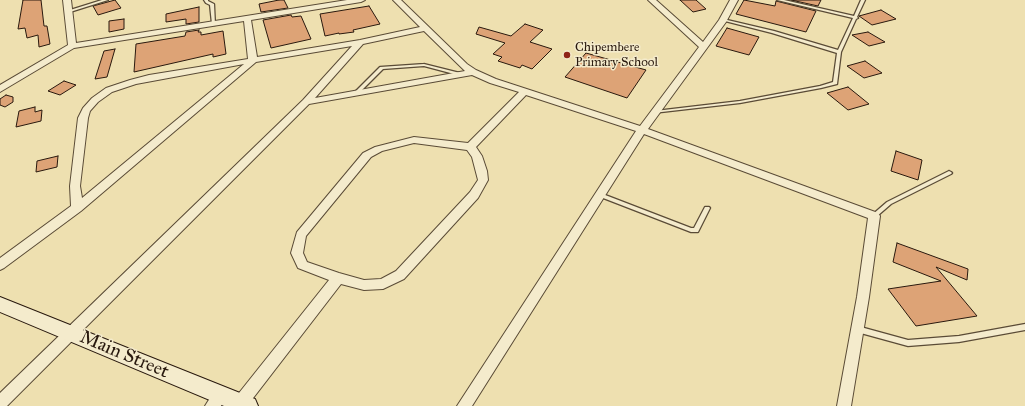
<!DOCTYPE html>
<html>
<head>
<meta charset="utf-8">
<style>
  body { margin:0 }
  canvas { display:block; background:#eee0b0 }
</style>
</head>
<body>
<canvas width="1025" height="406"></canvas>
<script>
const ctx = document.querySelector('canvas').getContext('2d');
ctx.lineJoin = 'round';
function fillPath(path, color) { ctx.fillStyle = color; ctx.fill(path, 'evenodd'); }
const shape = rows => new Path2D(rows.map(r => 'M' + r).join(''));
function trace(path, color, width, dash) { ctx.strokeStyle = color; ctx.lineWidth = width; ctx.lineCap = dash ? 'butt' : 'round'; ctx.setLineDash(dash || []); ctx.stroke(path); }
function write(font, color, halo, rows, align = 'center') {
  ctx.font = font + ' "IM FELL Great Primer",serif'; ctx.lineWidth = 3; ctx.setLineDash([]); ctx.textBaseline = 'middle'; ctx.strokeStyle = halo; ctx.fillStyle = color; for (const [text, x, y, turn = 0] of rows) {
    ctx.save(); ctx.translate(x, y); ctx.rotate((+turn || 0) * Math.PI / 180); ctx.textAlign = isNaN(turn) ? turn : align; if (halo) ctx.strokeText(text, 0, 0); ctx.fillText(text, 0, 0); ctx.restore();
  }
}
const building = shape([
  [23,0,41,0,44,26,47,26,50,44,39,47,38,35,27,38,25,28,18,29,23,0],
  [115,0,121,8,98,15,93,6,115,0],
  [279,0,284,0,288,8,261,12,259,4,279,0],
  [680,0,696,0,706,9,693,12,680,0],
  [744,0,775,6,776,1,816,11,806,32,736,14,744,0],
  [791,0,821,0,818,6,791,0],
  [369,6,380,24,353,30,354,32,339,34,339,33,325,36,320,14,369,6],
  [199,7,199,22,186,24,186,19,166,22,166,14,199,7],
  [881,10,896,19,872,25,859,16,881,10],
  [291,15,292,17,301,16,311,39,271,48,263,20,291,15],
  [124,19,124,29,109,32,109,21,124,19],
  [525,24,543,30,530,42,552,49,532,69,522,65,520,68,498,61,502,57,493,54,505,43,476,34,479,27,511,36,525,24],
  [727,28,759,37,749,55,716,46,727,28],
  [199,30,198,32,201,32,201,35,223,31,226,54,213,57,213,54,134,72,136,44,185,36,186,32,199,30],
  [868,32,885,42,869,46,852,35,868,32],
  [115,49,107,77,95,79,104,51,115,49],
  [586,53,646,70,627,98,565,77,586,53],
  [865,61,882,73,864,78,847,66,865,61],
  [64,81,76,85,60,95,48,91,64,81],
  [848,87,869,104,848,110,827,93,848,87],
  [6,95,13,97,13,102,5,107,0,105,0,99,6,95],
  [35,107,35,112,42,110,41,121,16,127,19,111,35,107],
  [896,151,922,160,918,180,891,171,896,151],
  [58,156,57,167,36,172,37,161,58,156],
  [897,243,968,269,967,280,936,267,977,316,916,326,888,289,941,281,893,262,897,243]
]);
fillPath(building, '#dda376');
trace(building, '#29190e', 1);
const lane = shape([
  [102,0,108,0,70,12,67,11,102,0],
  [204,0,208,0,208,1,214,4,215,25,212,24,210,5,206,3,204,0],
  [777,0,784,0,854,16,861,0,865,0,857,17,858,18,856,19,841,52,837,84,821,88,740,103,653,113,653,111,655,111,740,101,820,86,833,82,837,53,772,33,721,20,723,19,774,31,838,50,853,18,777,0],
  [424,64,460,73,460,74,458,75,424,66,383,69,358,94,354,94,354,93,380,67,424,64],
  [949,171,951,172,952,173,951,174,891,204,876,217,872,217,871,216,872,215,887,202,949,171],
  [600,193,691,228,694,228,705,207,709,207,710,208,698,232,691,232,598,196,597,195,600,193],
  [1025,324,1025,330,959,342,908,346,857,332,855,331,854,329,855,327,857,326,908,340,959,336,1025,324]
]);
const street = shape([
  [63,0,71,0,76,43,347,0,365,0,361,2,251,20,257,57,360,40,420,27,393,0,401,0,467,64,476,70,496,79,640,126,699,47,648,0,656,0,703,42,719,20,730,0,738,0,726,22,648,129,878,213,880,216,869,297,851,406,837,406,857,297,868,218,644,134,472,406,457,406,636,131,526,95,476,147,482,156,487,171,488,180,478,198,404,279,383,289,364,290,341,284,247,406,234,406,233,403,235,398,329,280,298,268,291,253,297,232,363,153,375,147,414,137,468,143,519,92,490,83,472,75,309,104,7,406,0,406,0,393,303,100,352,46,256,62,81,211,4,268,0,270,0,258,71,206,70,186,78,118,83,108,92,98,106,88,130,80,149,75,248,59,244,21,74,48,0,92,0,85,68,45,63,0],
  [424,31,465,71,315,98,363,44,424,31],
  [244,64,82,198,80,186,88,118,90,111,98,102,112,92,136,84,244,64],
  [414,143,467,150,472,157,478,180,470,192,396,271,381,279,364,280,339,273,307,262,303,253,306,236,371,157,382,151,414,143],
  [220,388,225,390,227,395,221,406,205,406,215,390,220,388]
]);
const secondary = shape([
  [0,297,255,399,258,406,224,406,0,312,0,297]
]);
trace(lane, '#5a4b36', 2.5);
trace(street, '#5a4b36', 2);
trace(secondary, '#29190e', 2);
fillPath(lane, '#f4ebcc');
fillPath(street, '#f4ebcc');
fillPath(secondary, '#f4ebcc');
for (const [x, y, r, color] of [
  [567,55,4,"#8f2418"]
]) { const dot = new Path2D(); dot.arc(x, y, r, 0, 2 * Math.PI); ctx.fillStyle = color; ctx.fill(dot); trace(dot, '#f4ebcc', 1.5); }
write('13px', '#29190e', '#f4ebcc', [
  ["Chipembere",575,48],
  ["Primary School",575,63]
], 'left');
write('19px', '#29190e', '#f4ebcc', [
  ["Main Street",124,355,23]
]);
</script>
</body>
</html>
